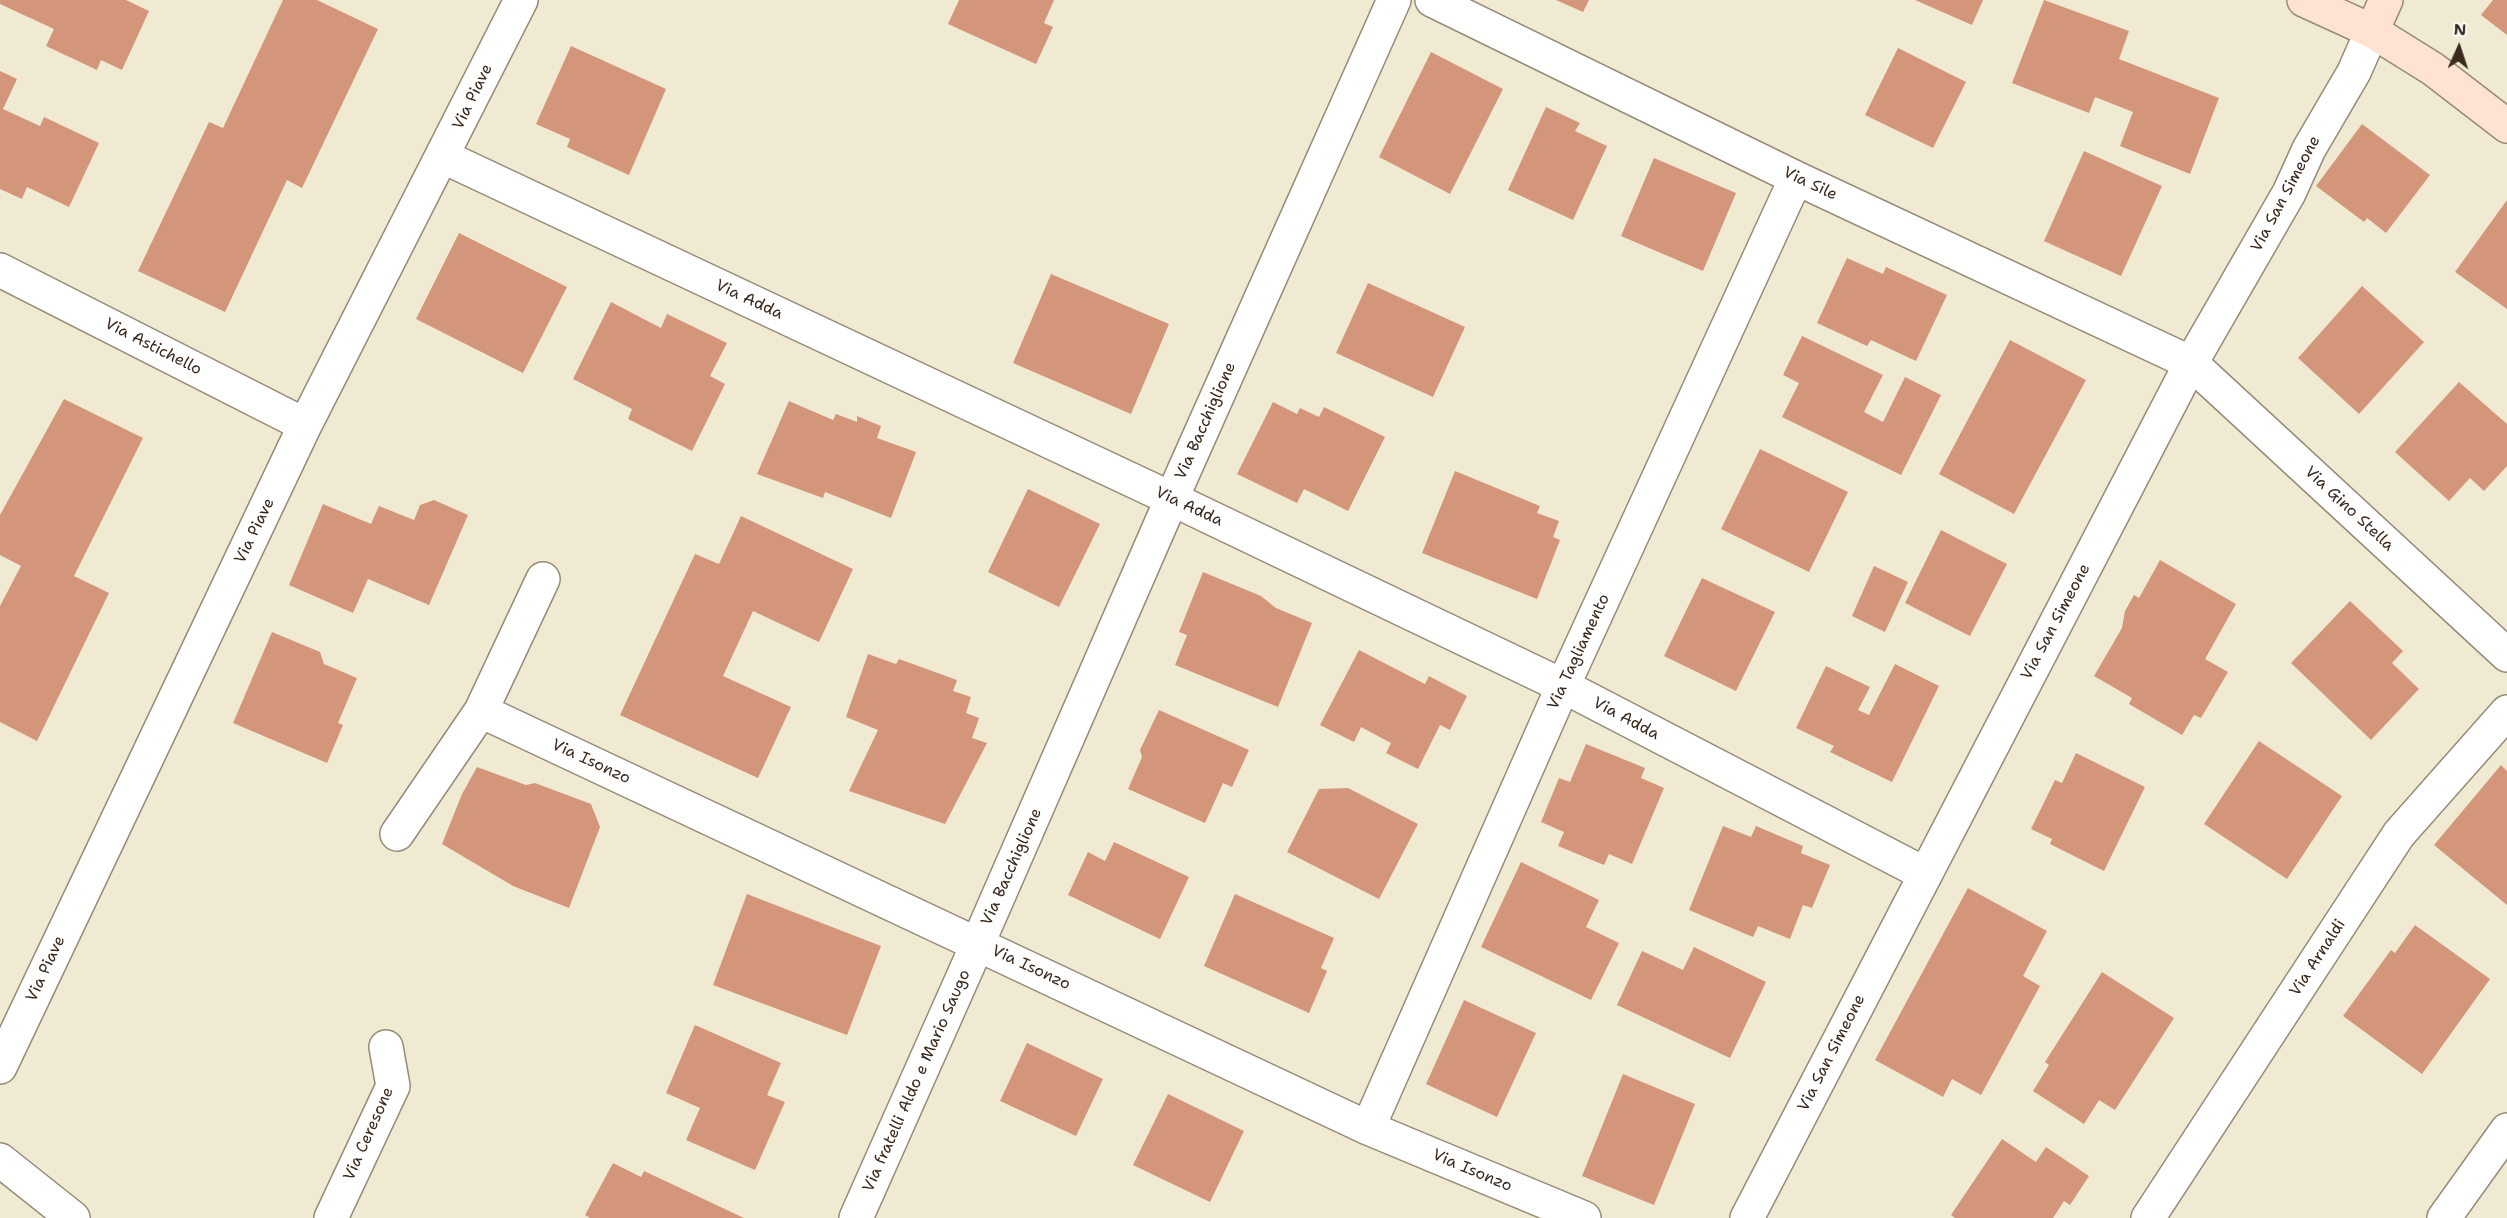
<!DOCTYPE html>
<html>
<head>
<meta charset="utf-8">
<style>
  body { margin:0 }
  #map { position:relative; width:2507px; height:1218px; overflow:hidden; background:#f0ead2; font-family:"Shantell Sans",sans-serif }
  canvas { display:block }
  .north { position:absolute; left:2429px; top:18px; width:60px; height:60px; -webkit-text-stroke:4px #fff; paint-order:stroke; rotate:3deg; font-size:16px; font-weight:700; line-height:24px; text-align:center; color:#3b2a1e }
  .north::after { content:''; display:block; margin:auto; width:21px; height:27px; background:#3b2a1e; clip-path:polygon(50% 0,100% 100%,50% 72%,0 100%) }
</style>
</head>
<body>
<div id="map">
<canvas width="2507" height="1218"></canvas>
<div class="north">N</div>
</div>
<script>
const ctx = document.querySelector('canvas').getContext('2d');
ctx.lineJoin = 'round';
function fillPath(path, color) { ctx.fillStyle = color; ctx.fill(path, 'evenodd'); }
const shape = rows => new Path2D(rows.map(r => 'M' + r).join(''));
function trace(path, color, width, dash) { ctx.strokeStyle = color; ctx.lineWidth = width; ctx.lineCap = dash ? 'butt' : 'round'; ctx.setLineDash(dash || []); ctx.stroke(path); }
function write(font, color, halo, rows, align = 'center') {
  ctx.font = font + ' "Shantell Sans",sans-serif'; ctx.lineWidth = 4.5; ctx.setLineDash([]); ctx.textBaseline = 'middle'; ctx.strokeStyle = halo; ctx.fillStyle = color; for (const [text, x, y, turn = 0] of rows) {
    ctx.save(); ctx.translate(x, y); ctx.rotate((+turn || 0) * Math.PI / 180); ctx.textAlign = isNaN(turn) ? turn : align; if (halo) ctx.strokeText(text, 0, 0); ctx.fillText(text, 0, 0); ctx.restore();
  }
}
fillPath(shape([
  [0,0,126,0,149,11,122,70,101,60,97,70,46,46,54,29,0,4],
  [283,0,317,0,378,29,302,188,287,180,225,312,138,271,209,122,223,128],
  [959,0,1054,0,1044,23,1053,27,1036,64,948,24],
  [1556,0,1589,0,1583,12],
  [1915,0,1983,0,1972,25],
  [2044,0,2129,31,2119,59,2219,98,2190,174,2120,146,2133,112,2095,97,2089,113,2012,83],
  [2493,0,2507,0,2507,35,2481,15],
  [571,46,666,89,629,175,567,147,570,139,536,124],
  [1898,48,1966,82,1933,148,1865,115],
  [1431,52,1503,89,1450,194,1379,157],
  [0,71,17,79,3,109,40,126,44,117,99,143,69,207,27,187,22,199,0,189],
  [1546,107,1580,123,1575,131,1607,146,1573,220,1508,190],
  [2362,124,2430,175,2386,233,2367,218,2364,222,2316,186],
  [2084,151,2162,186,2121,276,2044,241],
  [1654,158,1736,193,1703,271,1621,236],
  [2507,200,2507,309,2455,272],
  [459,233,567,287,523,373,416,319],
  [1847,258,1883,274,1886,267,1947,295,1916,361,1871,340,1867,346,1817,323],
  [1051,274,1169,324,1131,414,1013,363],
  [1368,283,1465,327,1433,397,1336,353],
  [2362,286,2424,342,2359,414,2298,358],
  [611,302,661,328,667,314,727,343,710,376,725,384,692,451,628,419,632,409,573,379],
  [1802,336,1883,375,1864,412,1883,422,1905,377,1941,395,1901,475,1782,417,1799,383,1783,375],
  [2010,340,2086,380,2014,514,1939,474],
  [2459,382,2507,424,2507,466,2484,491,2470,478,2449,501,2395,452],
  [64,399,143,438,74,576,109,593,37,741,0,722,0,606,21,566,0,555,0,515],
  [789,401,833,420,836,414,857,422,857,416,881,426,877,438,916,452,891,518,825,492,823,498,757,474],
  [1273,402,1297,414,1300,408,1319,417,1324,407,1385,437,1348,511,1304,489,1297,503,1237,474],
  [1760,449,1848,492,1809,572,1721,529],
  [1455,471,1540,506,1537,513,1559,521,1553,537,1560,540,1537,599,1422,553],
  [1028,489,1100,524,1059,607,988,572],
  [434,500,468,515,429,605,368,579,353,613,289,585,323,504,371,524,379,506,414,520,420,505],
  [741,516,853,569,819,642,753,611,723,676,791,707,758,778,620,715,695,554,719,564],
  [1941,530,2007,564,1970,636,1905,603],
  [2160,560,2236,604,2205,659,2228,672,2201,718,2194,715,2182,735,2129,704,2132,698,2094,676,2122,628,2125,611,2134,595,2139,598],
  [1874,566,1908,582,1885,632,1852,616],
  [1203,572,1261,596,1276,608,1312,623,1278,707,1175,665,1187,635,1179,632],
  [1702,578,1775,612,1736,691,1664,656],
  [2350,601,2403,651,2392,663,2419,689,2371,740,2291,663],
  [272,632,320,652,324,664,357,678,338,723,343,725,327,763,233,723],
  [1359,650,1425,684,1429,676,1467,696,1450,730,1440,725,1418,769,1386,753,1391,743,1361,727,1354,742,1320,725],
  [868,654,896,664,899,659,957,680,953,691,971,697,966,713,979,718,972,738,987,743,945,824,849,791,878,730,846,717],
  [1895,664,1939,686,1892,782,1830,752,1834,746,1796,728,1826,666,1870,687,1858,710,1869,715],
  [1159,710,1249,750,1232,787,1223,783,1205,823,1128,789,1142,757,1140,750],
  [2259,741,2342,796,2287,879,2204,824],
  [1586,744,1645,768,1641,778,1664,788,1632,864,1609,854,1604,865,1558,846,1564,832,1541,822,1559,778,1570,782],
  [2076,753,2145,787,2104,871,2050,844,2052,839,2031,829,2055,780,2062,783],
  [2501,765,2507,771,2507,905,2434,845],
  [477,767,526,785,535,783,591,804,600,827,569,908,513,886,442,844,462,794],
  [1348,788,1418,824,1379,899,1287,852,1319,789],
  [1723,826,1751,837,1756,826,1803,846,1801,853,1830,865,1812,908,1803,905,1790,939,1758,926,1753,937,1689,910],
  [1114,842,1189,877,1160,939,1068,895,1088,852,1105,861],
  [1521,862,1599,900,1586,927,1619,943,1591,1000,1481,947],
  [1968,888,2047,931,2023,976,2040,986,1981,1095,1952,1079,1943,1097,1875,1060],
  [747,894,881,946,847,1035,713,985],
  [1235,894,1334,938,1321,968,1327,971,1309,1013,1204,966],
  [2415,925,2490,979,2422,1074,2343,1016,2391,950,2395,953],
  [1694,947,1766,982,1730,1058,1617,1005,1642,951,1683,970],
  [2102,972,2174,1018,2115,1110,2099,1100,2084,1124,2033,1091,2049,1065,2045,1062],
  [1464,1000,1536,1033,1497,1117,1426,1084],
  [695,1025,781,1063,767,1095,785,1102,755,1170,686,1140,700,1108,666,1093],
  [1027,1043,1103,1079,1076,1136,1000,1101],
  [1623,1074,1695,1104,1654,1205,1582,1176],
  [1168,1094,1244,1131,1210,1202,1133,1165],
  [2002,1139,2036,1162,2046,1147,2089,1176,2070,1205,2064,1201,2053,1218,1955,1218,1951,1215],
  [613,1163,641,1177,644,1171,744,1218,590,1218,585,1215]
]), '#d4967b');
const street = shape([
  [1432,0,1796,178,2191,363,2507,655],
  [444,157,1172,499,1563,686,1925,874],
  [0,270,305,425],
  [481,711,1368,1128,1584,1218],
  [397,834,481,711,543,579],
  [0,1067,305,425,521,0],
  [1368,1128,1563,686,1796,178],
  [0,1160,73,1218],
  [331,1218,393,1086,386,1047],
  [856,1218,978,943,1183,473,1394,0],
  [1747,1218,2191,363,2289,193,2309,149,2354,72,2372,31],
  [2148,1218,2399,834,2507,712],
  [2444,1218,2507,1130]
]);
const secondary = shape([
  [2304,0,2372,31,2433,69,2507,126],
  [2372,31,2386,0]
]);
trace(street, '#968a78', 36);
trace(secondary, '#968a78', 36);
trace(street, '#fff', 33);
trace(secondary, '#fee3d2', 33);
write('16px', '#3b2a1e', '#fff', [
  ["Via Piave",473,97,-64],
  ["Via Sile",1810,184,25],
  ["Via San Simeone",2286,194,-62],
  ["Via Adda",749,300,25],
  ["Via Astichello",153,347,27],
  ["Via Bacchiglione",1206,421,-66],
  ["Via Adda",1189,507,25],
  ["Via Gino Stella",2349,509,43],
  ["Via Piave",255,531,-64],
  ["Via San Simeone",2056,622,-62],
  ["Via Tagliamento",1579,652,-65],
  ["Via Adda",1626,719,28],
  ["Via Isonzo",591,762,25],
  ["Via Bacchiglione",1012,867,-66],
  ["Via Arnaldi",2318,958,-57],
  ["Via Isonzo",1031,968,25],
  ["Via Piave",46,969,-65],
  ["Via San Simeone",1832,1053,-63],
  ["Via fratelli Aldo e Mario Saugo",917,1081,-66],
  ["Via Ceresone",369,1134,-66],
  ["Via Isonzo",1472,1171,23]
]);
</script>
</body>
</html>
